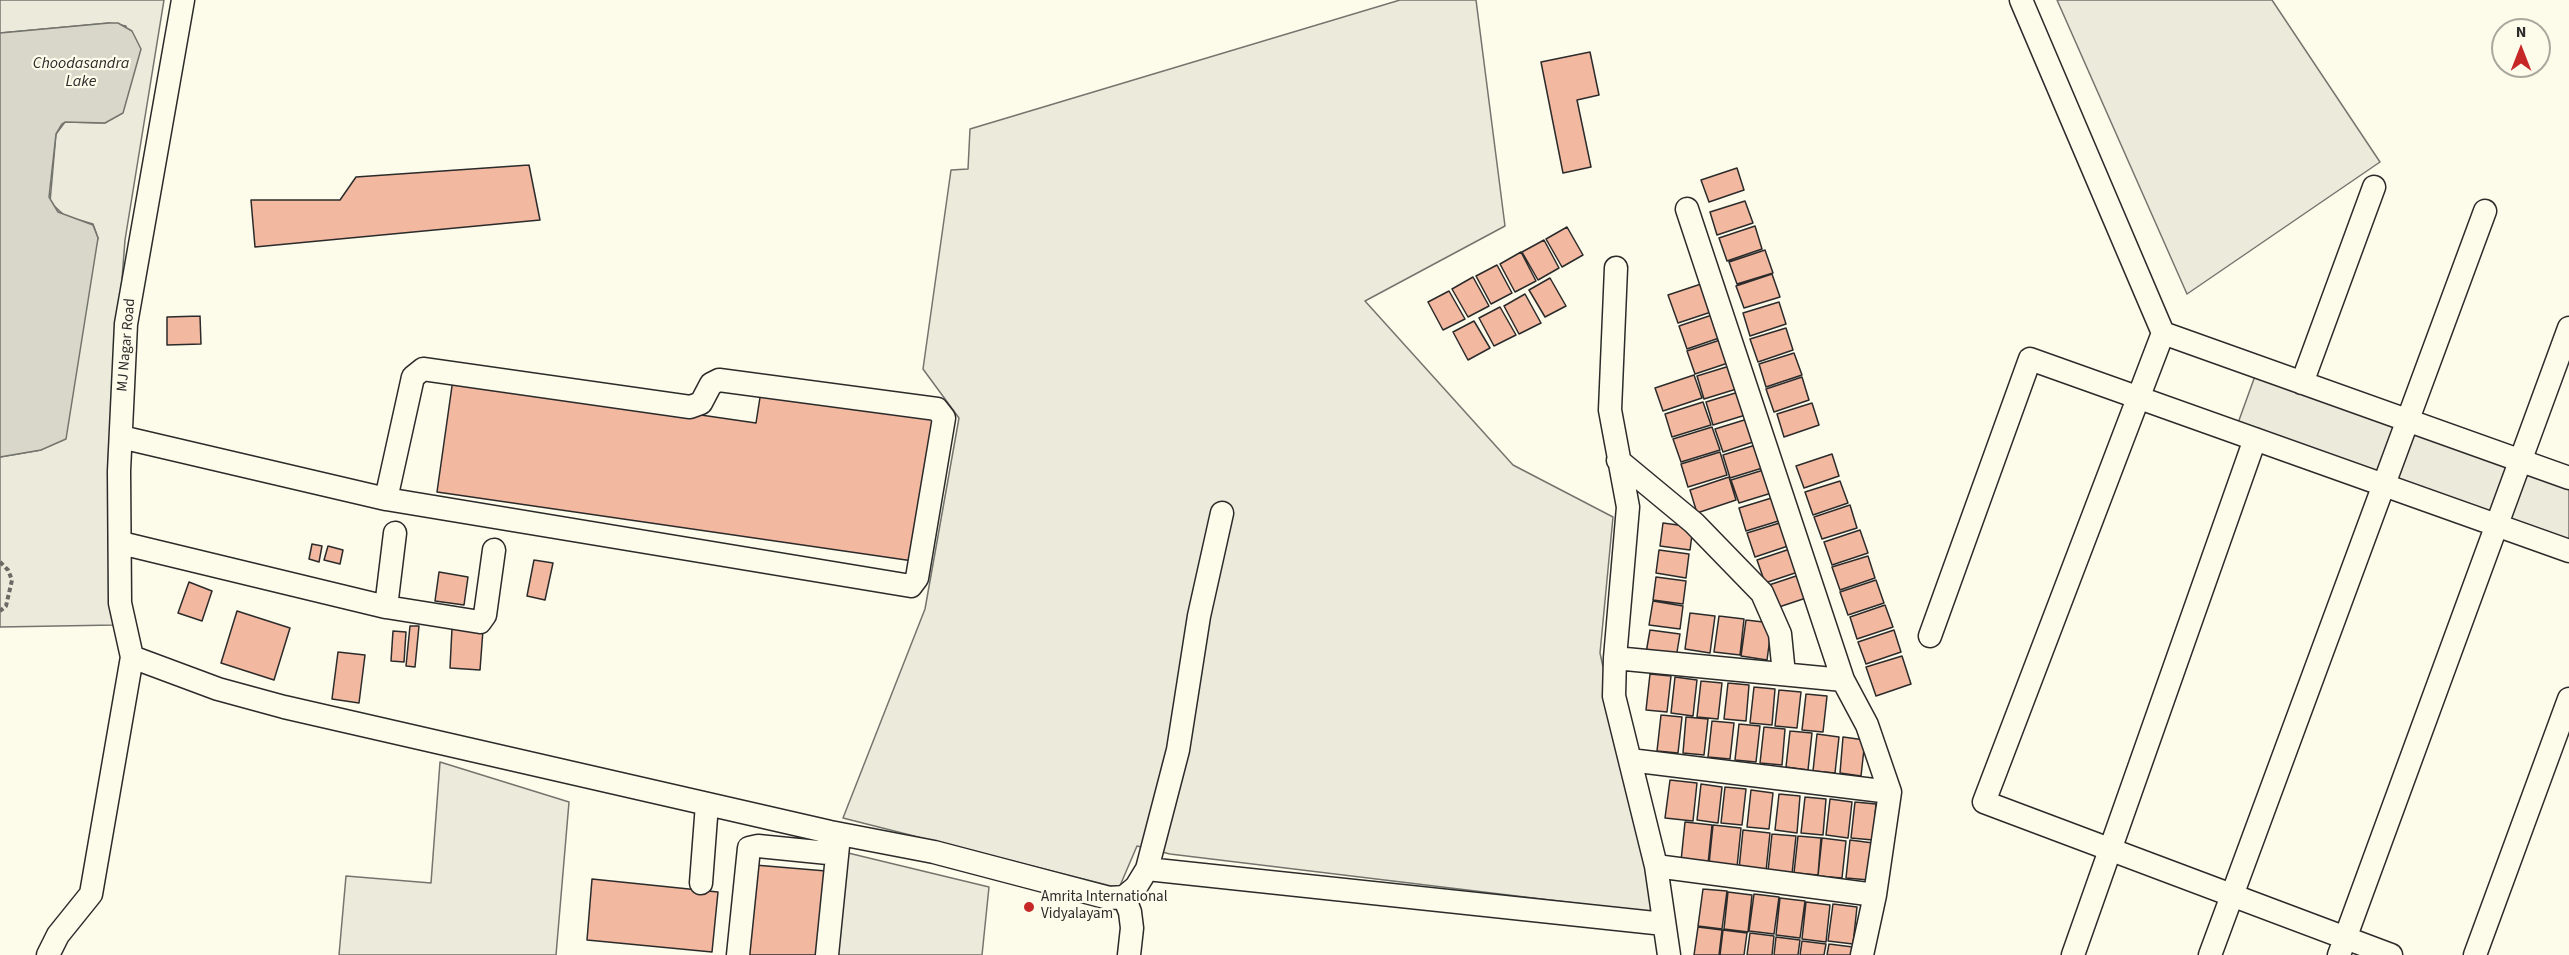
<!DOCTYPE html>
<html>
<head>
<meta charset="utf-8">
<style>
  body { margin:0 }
  #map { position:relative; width:2569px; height:955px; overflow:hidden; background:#fdfbea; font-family:"Source Sans 3",sans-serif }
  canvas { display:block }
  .north { position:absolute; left:2491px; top:18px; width:60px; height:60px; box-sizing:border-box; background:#fdfbea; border:2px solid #a9a89e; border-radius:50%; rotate:0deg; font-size:16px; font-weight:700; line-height:24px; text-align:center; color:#2b2b2b }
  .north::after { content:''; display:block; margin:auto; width:21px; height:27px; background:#c62828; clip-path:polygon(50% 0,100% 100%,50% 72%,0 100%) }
</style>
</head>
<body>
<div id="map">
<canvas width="2569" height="955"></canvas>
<div class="north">N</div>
</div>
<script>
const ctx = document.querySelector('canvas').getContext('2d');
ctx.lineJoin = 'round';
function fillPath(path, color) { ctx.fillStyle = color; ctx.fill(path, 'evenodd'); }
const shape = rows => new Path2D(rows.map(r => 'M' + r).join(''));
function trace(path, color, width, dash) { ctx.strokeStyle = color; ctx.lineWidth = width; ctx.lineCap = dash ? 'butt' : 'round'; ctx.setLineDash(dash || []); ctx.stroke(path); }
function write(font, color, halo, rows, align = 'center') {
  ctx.font = font + ' "Source Sans 3",sans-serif'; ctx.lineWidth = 4.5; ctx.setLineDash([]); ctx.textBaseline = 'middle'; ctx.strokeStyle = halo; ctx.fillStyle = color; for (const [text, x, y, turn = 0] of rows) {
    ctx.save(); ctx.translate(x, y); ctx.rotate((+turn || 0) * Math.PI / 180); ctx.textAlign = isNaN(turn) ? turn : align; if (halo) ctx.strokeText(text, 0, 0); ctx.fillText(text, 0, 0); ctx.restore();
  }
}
const green = shape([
  [0,0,164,0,125,240,108,461,115,625,0,627,0,457,41,450,98,238,93,224,65,216,50,202,56,134,65,122,105,123,126,26,109,23,0,33,0,0],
  [1400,0,1476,0,1505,226,1365,301,1513,465,1613,517,1600,653,1657,913,1170,854,1137,846,1119,888,843,818,925,609,959,418,923,369,951,170,968,169,970,129,1400,0],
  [2057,0,2272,0,2380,162,2187,294,2057,0],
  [2255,376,2569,488,2569,541,2238,423,2255,376],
  [440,762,569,802,556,955,339,955,346,876,431,883,440,762],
  [844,852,989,887,982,955,834,955,844,852]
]);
fillPath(green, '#ecebdb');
trace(green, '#74746e', 1.5);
const water = shape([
  [109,23,118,23,132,31,141,49,123,113,105,123,65,122,62,124,56,134,49,197,58,212,93,225,98,238,66,439,41,450,0,457,0,33,109,23]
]);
fillPath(water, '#d8d7c9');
trace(water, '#74746e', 1.5);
const building = shape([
  [1590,52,1599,95,1577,100,1591,167,1563,173,1541,62,1590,52],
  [529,165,540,220,255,247,251,200,340,200,356,177,529,165],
  [1737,168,1744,190,1709,202,1701,180,1737,168],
  [1745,201,1753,223,1717,235,1710,212,1745,201],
  [1755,226,1762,249,1727,261,1719,238,1755,226],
  [1567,227,1583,255,1562,267,1546,239,1567,227],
  [1544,240,1559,268,1538,280,1522,252,1544,240],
  [1765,250,1773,273,1737,284,1729,262,1765,250],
  [1521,252,1536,281,1515,292,1500,264,1521,252],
  [1497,265,1512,293,1491,304,1476,276,1497,265],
  [1772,274,1780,297,1744,308,1736,286,1772,274],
  [1473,277,1489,306,1468,317,1452,289,1473,277],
  [1550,278,1566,306,1545,317,1529,290,1550,278],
  [1707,282,1717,310,1678,323,1668,295,1707,282],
  [1449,291,1465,319,1443,330,1428,302,1449,291],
  [1525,294,1541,323,1519,334,1504,306,1525,294],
  [1779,302,1786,324,1750,336,1743,313,1779,302],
  [1500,307,1516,335,1494,346,1479,318,1500,307],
  [1718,313,1725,336,1687,349,1679,326,1718,313],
  [200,316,201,344,167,345,167,317,200,316],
  [1474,321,1490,348,1468,360,1453,332,1474,321],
  [1786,328,1793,350,1758,362,1750,339,1786,328],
  [1726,338,1734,361,1695,374,1687,351,1726,338],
  [1794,353,1802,375,1766,387,1759,364,1794,353],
  [1736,364,1743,387,1704,399,1697,376,1736,364],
  [1694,375,1702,398,1663,411,1655,388,1694,375],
  [1802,377,1809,400,1774,412,1766,389,1802,377],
  [453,379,756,423,761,391,935,415,913,561,437,492,453,379],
  [1745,390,1752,413,1713,425,1706,402,1745,390],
  [1703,402,1711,425,1672,437,1665,414,1703,402],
  [1812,403,1819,425,1784,437,1777,414,1812,403],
  [1754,417,1762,439,1723,452,1715,429,1754,417],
  [1712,427,1720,450,1681,462,1673,439,1712,427],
  [1762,443,1769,466,1730,478,1723,455,1762,443],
  [1720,452,1727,475,1688,487,1681,464,1720,452],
  [1832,454,1839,476,1804,488,1796,466,1832,454],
  [1770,468,1778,491,1739,503,1731,480,1770,468],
  [1729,477,1736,500,1697,513,1690,490,1729,477],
  [1840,481,1848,503,1813,515,1805,492,1840,481],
  [1778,496,1785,519,1746,531,1739,508,1778,496],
  [1850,505,1857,528,1822,539,1814,517,1850,505],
  [1786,521,1794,544,1755,557,1747,533,1786,521],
  [1663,523,1693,527,1690,550,1660,546,1663,523],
  [1860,530,1868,553,1832,565,1824,542,1860,530],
  [312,544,322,546,319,562,309,559,312,544],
  [328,546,343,550,340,564,324,560,328,546],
  [1796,547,1804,570,1765,583,1757,560,1796,547],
  [1659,550,1689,554,1686,578,1656,573,1659,550],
  [1868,556,1875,578,1840,590,1832,567,1868,556],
  [534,560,553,563,545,600,527,596,534,560],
  [439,572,468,577,464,605,435,601,439,572],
  [1805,573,1812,596,1773,609,1766,586,1805,573],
  [1656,577,1686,581,1683,604,1653,600,1656,577],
  [1876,580,1884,603,1848,615,1840,592,1876,580],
  [189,582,212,591,202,621,178,613,189,582],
  [1653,601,1683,606,1680,629,1649,625,1653,601],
  [1885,605,1893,627,1857,639,1850,617,1885,605],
  [237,611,290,628,274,680,221,663,237,611],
  [1690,613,1715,616,1710,653,1685,649,1690,613],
  [1719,616,1744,619,1740,655,1714,652,1719,616],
  [1746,620,1772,623,1767,660,1741,656,1746,620],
  [410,626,419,626,415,667,406,666,410,626],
  [452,628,483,630,480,670,450,668,452,628],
  [1650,630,1680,634,1676,658,1646,653,1650,630],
  [1894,630,1901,652,1866,664,1858,642,1894,630],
  [393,631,406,632,404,662,391,661,393,631],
  [338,652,365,655,359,703,332,699,338,652],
  [1902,656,1911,684,1876,696,1866,667,1902,656],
  [1650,674,1671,676,1667,712,1646,710,1650,674],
  [1675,677,1697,680,1693,716,1671,713,1675,677],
  [1701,681,1722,683,1718,719,1697,717,1701,681],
  [1728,683,1749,685,1746,721,1724,719,1728,683],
  [1754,687,1775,689,1772,725,1750,723,1754,687],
  [1779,690,1801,692,1797,728,1775,726,1779,690],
  [1806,694,1827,696,1823,732,1802,730,1806,694],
  [1661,715,1682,717,1678,753,1657,751,1661,715],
  [1686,717,1708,719,1704,755,1683,753,1686,717],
  [1712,721,1734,723,1730,759,1708,757,1712,721],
  [1739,724,1760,726,1756,762,1735,760,1739,724],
  [1764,727,1785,729,1782,765,1760,763,1764,727],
  [1790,731,1812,733,1808,770,1786,767,1790,731],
  [1817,734,1839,737,1835,773,1813,771,1817,734],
  [1843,737,1865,740,1861,776,1840,773,1843,737],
  [1670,780,1697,783,1693,821,1665,818,1670,780],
  [1701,784,1722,787,1718,823,1697,820,1701,784],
  [1725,787,1746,789,1742,825,1721,823,1725,787],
  [1751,790,1773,793,1769,829,1747,827,1751,790],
  [1779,794,1800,796,1797,833,1775,830,1779,794],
  [1805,797,1826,799,1823,835,1801,833,1805,797],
  [1830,799,1852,802,1848,838,1826,835,1830,799],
  [1855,802,1876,804,1873,840,1851,838,1855,802],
  [1685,822,1712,825,1708,864,1681,861,1685,822],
  [1713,825,1741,828,1737,867,1709,864,1713,825],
  [1743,830,1770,833,1766,871,1739,869,1743,830],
  [1772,834,1796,836,1792,874,1768,871,1772,834],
  [1798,836,1821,838,1818,875,1794,873,1798,836],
  [1822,838,1846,841,1842,878,1818,876,1822,838],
  [1850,840,1873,843,1869,880,1846,878,1850,840],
  [755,865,826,871,819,955,747,955,755,865],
  [592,879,718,892,712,952,587,940,592,879],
  [1703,889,1727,891,1722,929,1698,926,1703,889],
  [1728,892,1752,895,1748,932,1724,929,1728,892],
  [1754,894,1779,897,1774,934,1749,931,1754,894],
  [1780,898,1805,901,1800,938,1776,935,1780,898],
  [1806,902,1830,905,1826,942,1802,939,1806,902],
  [1833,904,1857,907,1853,944,1828,941,1833,904],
  [1698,927,1722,930,1719,955,1694,955,1698,927],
  [1723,930,1747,933,1744,955,1720,955,1723,930],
  [1750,933,1774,936,1772,955,1747,955,1750,933],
  [1776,937,1800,940,1798,955,1774,955,1776,937],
  [1802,941,1826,944,1824,955,1800,955,1802,941],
  [1829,944,1853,947,1852,955,1827,955,1829,944]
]);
fillPath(building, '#f2b8a0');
trace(building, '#2b2b2b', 1.5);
const minor = shape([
  [2021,0,2163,333,1984,802,2391,955],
  [1687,209,1843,680,1867,725,1890,792,1875,895,1862,955],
  [1616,268,1610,410,1628,507,1615,658,1614,696,1656,866,1669,955],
  [2163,333,2569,478],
  [2302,383,2374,187],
  [121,437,386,499,911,586,917,578,944,418,937,409,719,380,711,384,701,403,690,407,423,369,413,377,386,499],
  [1618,460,1694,523,1762,593,1780,634,1784,674],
  [121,543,386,607,480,622,485,615,494,550],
  [386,607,395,533],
  [1930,636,2030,359,2569,551],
  [132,657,218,689,284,707,830,832,934,852,1109,898,1124,897,1136,887,1147,869,1178,750,1199,616,1222,513],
  [1615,658,1843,680],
  [1630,760,1890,792],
  [1656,866,1875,895],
  [1147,869,1664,924],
  [701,883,707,804],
  [1124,897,1130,912,1132,928,1129,955],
  [48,955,58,935,91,894,132,657,120,603,119,471,126,324,183,0],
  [738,955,749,848,758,846,828,853,830,832],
  [827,955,839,836],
  [2073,955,2255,439],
  [2210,955,2485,211],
  [2339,955,2569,328],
  [2475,955,2569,699]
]);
trace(minor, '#2b2b2b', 25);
trace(shape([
  [0,562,8,570,12,580,6,606,0,611]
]), '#6a6964', 4, [4.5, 3]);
trace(minor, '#fdfbea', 22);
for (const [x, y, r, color] of [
  [1029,907,6,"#c62828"]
]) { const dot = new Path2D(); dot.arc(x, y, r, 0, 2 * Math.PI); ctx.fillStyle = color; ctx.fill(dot); trace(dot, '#fdfbea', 2); }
write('15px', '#2b2b2b', '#fdfbea', [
  ["MJ Nagar Road",127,345,-85]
]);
write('15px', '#2b2b2b', '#fdfbea', [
  ["Amrita International",1041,898],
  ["Vidyalayam",1041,915]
], 'left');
write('italic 16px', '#2b2b2b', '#fdfbea', [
  ["Choodasandra",81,64],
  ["Lake",81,82]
]);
</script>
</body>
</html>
